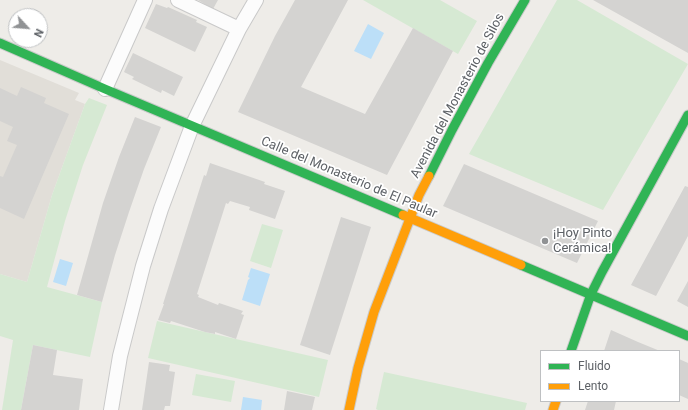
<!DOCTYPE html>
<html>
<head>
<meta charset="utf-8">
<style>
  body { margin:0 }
  #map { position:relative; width:688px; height:410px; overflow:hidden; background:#eeece8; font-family:Roboto,sans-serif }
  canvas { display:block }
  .legend { position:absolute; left:540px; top:350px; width:140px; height:52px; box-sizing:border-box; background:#fff; border:1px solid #bec0c2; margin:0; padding:5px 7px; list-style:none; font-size:12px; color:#5d6166 }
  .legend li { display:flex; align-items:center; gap:8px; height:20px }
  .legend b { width:20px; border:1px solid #bec0c2 }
  .north { position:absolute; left:8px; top:8px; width:40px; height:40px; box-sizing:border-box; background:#fff; border:1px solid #bec0c2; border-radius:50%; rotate:116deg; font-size:11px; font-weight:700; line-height:16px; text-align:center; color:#5d6166 }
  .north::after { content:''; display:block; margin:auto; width:14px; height:18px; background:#909294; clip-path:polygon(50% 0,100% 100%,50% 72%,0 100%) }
</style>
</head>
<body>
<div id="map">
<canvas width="688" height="410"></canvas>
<ul class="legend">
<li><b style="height:5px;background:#30b455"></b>Fluido</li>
<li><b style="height:5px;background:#ff9f0a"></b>Lento</li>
</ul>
<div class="north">N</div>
</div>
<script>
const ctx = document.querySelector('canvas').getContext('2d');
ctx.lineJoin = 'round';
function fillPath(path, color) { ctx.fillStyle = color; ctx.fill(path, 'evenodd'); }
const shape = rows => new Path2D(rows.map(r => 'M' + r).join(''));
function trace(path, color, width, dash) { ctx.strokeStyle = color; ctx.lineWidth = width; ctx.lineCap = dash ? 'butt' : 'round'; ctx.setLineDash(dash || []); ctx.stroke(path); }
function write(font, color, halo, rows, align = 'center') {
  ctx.font = font + ' Roboto,sans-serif'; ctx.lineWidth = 3.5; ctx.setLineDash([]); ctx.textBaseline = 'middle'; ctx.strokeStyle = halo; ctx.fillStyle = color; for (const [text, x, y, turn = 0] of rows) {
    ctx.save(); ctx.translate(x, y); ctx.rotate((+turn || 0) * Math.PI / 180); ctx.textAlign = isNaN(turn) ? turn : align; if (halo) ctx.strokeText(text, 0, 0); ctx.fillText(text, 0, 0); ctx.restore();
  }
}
fillPath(shape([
  [0,60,79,93,75,100,85,104,52,195,27,282,0,274]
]), '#e1ded8');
fillPath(shape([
  [363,0,440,0,477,21,458,54],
  [557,0,577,0,688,64,603,210,469,154],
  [89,98,107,105,83,165,65,221,47,287,102,302,90,357,33,345,21,410,2,410,13,340,0,336,0,274,27,282,52,195,85,104],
  [262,224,283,230,271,268,250,261],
  [157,321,328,360,319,397,148,358],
  [384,372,527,403,525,410,378,410,376,409],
  [196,374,235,381,231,402,192,395]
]), '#d6e9d3');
fillPath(shape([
  [368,24,384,33,371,59,354,51],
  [60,259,73,263,66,286,53,282],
  [251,268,270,274,260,306,242,300,248,280,250,278,248,277],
  [243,397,262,400,261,410,241,410]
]), '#bcdff8');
fillPath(shape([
  [198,0,218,0,213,9],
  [295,0,348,0,301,87,365,114,413,28,453,51,387,175,238,112,275,36],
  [593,0,688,0,688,53],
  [156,4,167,8,168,7,197,20,196,22,207,27,195,52,145,28],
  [133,53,183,77,174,96,162,90,161,93,132,79,134,77,124,72],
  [21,87,46,98,44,103,69,114,24,219,0,208,0,176,3,177,17,145,7,141,13,127,0,121,0,88,17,96],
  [135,117,161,127,144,169,129,212,115,255,102,302,77,295,103,203,119,157],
  [210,163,265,182,264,184,285,191,275,219,249,210,250,207,230,201,228,204,226,203,197,294,199,295,198,297,218,305,219,303,243,311,241,314,244,315,236,339,215,332,215,334,205,332,171,321,170,323,158,320,164,304,163,304,204,175,206,176],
  [464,164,598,221,577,263,443,206],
  [685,186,688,187,688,236,656,296,631,285],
  [341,217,371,227,330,355,300,345],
  [688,281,688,307,677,301],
  [611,330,638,342,660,351,604,351],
  [33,345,57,350,53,375,83,379,79,410,21,410],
  [679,359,688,363,688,399,679,395],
  [149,362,170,365,169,371,175,372,170,406,165,406,164,410,142,410],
  [287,391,315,397,312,410,284,410],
  [588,401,616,401,614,410,585,410]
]), '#d4d3d1');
const street = shape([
  [178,0,239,29],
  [105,89,145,0],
  [111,410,120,356,143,266,161,209,192,126,239,29,256,0]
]);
const fast = shape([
  [0,43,105,89,403,215],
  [429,176,452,130,488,63,525,0],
  [521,265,688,336],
  [571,351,591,294,602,272,688,115]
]);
const slow = shape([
  [403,215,521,265],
  [349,410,358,368,374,312,419,195,429,176],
  [553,410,556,401]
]);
trace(street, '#c9c9c9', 16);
trace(fast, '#cacaca', 11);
trace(slow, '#cacaca', 11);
trace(street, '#fcfcfc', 14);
trace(fast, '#30b455', 9);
trace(slow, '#ff9f0a', 9);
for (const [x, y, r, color] of [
  [545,241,4,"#909294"]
]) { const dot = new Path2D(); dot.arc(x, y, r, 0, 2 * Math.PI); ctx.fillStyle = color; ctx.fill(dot); trace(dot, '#fff', 1.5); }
write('13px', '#5d6166', '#fff', [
  ["Avenida del Monasterio de Silos",458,96,-62],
  ["Calle del Monasterio de El Paular",349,178,23]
]);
write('13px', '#5d6166', '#fff', [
  ["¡Hoy Pinto",553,234],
  ["Cerámica!",553,249]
], 'left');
</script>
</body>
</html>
